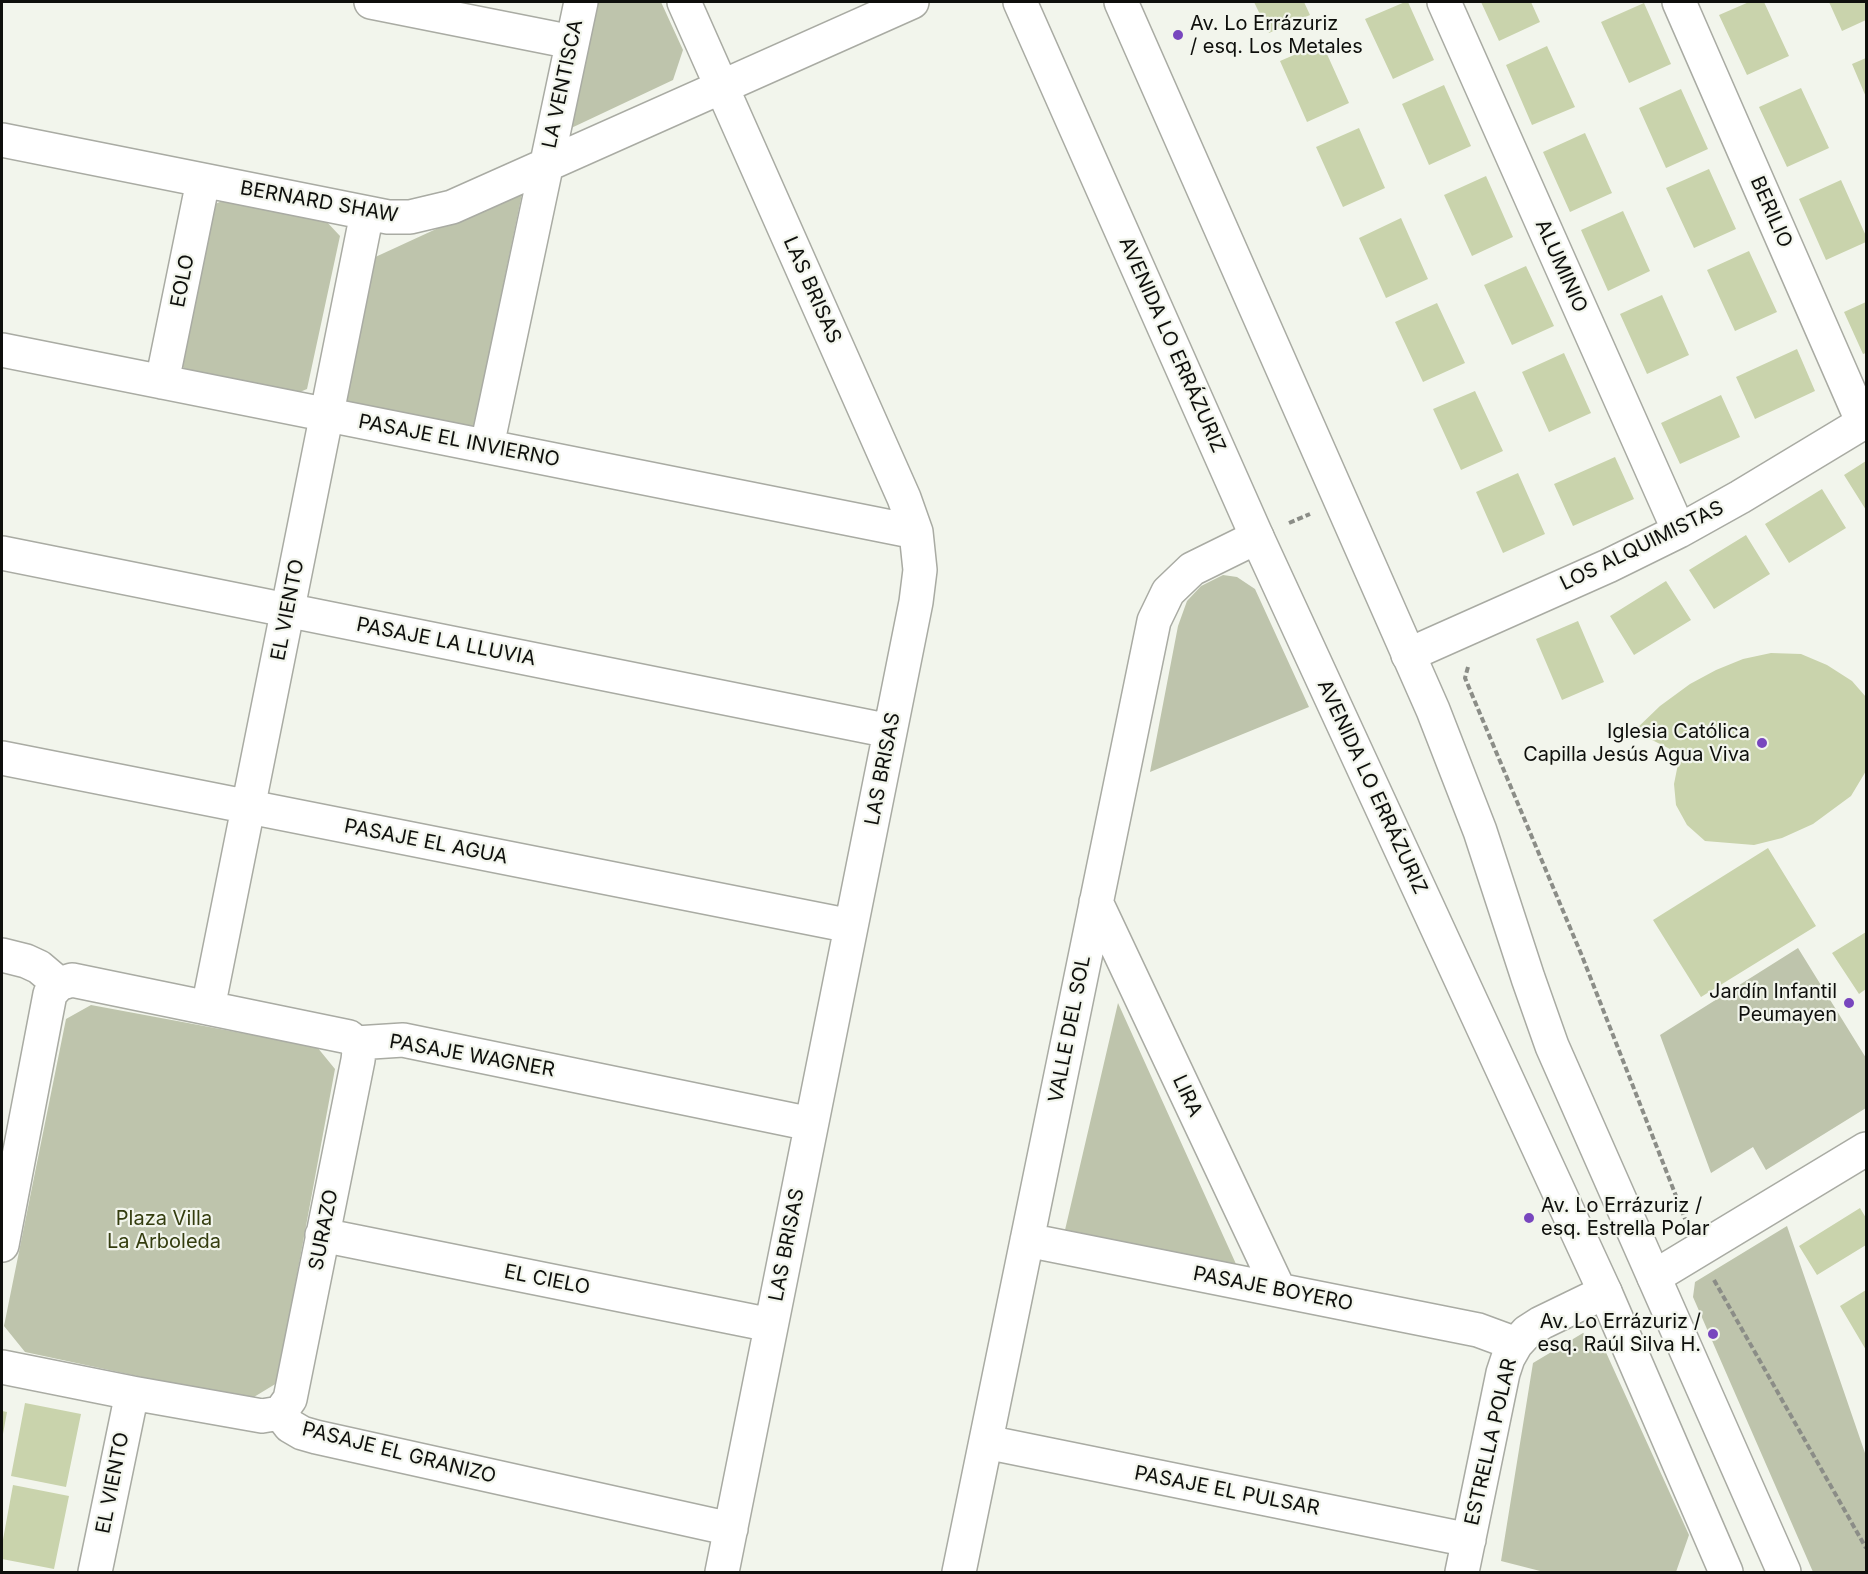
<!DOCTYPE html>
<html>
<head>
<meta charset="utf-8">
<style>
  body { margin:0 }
  #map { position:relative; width:1868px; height:1574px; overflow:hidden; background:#f2f5ec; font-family:Inter,sans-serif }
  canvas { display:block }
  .frame { position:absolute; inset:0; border:3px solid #0e0f0c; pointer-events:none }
</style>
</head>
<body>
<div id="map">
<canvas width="1868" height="1574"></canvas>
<div class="frame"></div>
</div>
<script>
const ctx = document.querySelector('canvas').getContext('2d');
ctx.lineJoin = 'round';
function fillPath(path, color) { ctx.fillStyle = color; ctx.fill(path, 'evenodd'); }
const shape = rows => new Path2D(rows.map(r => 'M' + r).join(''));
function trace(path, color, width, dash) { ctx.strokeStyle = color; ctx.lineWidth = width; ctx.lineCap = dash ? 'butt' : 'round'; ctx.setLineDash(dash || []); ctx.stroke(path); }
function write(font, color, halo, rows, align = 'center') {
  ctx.font = font + ' Inter,sans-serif'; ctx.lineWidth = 4.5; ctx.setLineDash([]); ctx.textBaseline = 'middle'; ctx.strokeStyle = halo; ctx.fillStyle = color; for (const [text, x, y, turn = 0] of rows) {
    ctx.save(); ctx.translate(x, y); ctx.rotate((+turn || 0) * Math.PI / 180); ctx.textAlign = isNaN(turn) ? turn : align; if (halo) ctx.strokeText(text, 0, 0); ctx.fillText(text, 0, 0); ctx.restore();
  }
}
fillPath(shape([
  [595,2,661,2,683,50,673,80,567,130],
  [523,189,472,437,340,404,371,259],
  [222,201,325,220,340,236,307,389,290,396,197,379,178,363,208,207],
  [1223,575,1237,577,1255,589,1309,707,1150,772,1178,626,1187,601,1201,586],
  [1798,948,1866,1058,1866,1108,1766,1170,1753,1147,1711,1173,1660,1035],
  [1118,1003,1236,1264,1065,1230],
  [91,1005,317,1047,335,1069,277,1383,249,1400,25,1352,4,1326,66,1019],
  [1787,1226,1866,1456,1866,1572,1813,1572,1693,1297,1695,1282],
  [1583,1333,1604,1348,1689,1535,1676,1572,1544,1572,1501,1561,1533,1363]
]), '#bec4ac');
fillPath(shape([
  [1254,2,1304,2,1310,15,1269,33],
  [1405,2,1408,2,1434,60,1393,79,1365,19],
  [1481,2,1531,2,1540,22,1499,41],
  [1749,2,1764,2,1789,56,1747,75,1719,15],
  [1829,2,1866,2,1866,20,1842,31],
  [1644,3,1671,64,1629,83,1601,22],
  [1322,43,1349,103,1307,122,1280,61],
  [1547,46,1575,107,1532,125,1506,65],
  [1866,58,1866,97,1852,64],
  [1444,85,1471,146,1429,165,1402,104],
  [1801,88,1829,148,1787,167,1759,107],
  [1681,89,1708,149,1666,168,1639,108],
  [1359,128,1385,188,1343,207,1316,147],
  [1585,133,1612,193,1570,212,1543,152],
  [1709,169,1736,229,1694,248,1666,188],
  [1486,176,1513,237,1472,256,1444,195],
  [1841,180,1866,236,1866,242,1826,260,1799,199],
  [1623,211,1650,271,1608,291,1581,230],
  [1401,218,1428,279,1386,298,1359,238],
  [1749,251,1777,312,1735,331,1707,270],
  [1526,266,1554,326,1512,345,1484,285],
  [1662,295,1689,355,1647,374,1620,314],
  [1866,302,1866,353,1863,354,1844,312],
  [1437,303,1465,363,1423,382,1395,322],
  [1797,349,1815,391,1755,419,1736,377],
  [1564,353,1591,413,1549,432,1522,372],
  [1475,391,1503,451,1461,470,1433,409],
  [1721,395,1740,437,1680,464,1661,423],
  [1615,457,1634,499,1573,526,1554,484],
  [1866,461,1866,510,1844,475],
  [1518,473,1545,534,1503,553,1476,492],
  [1822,489,1846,528,1789,563,1765,524],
  [1746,535,1770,574,1714,609,1689,570],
  [1666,581,1691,620,1634,655,1610,616],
  [1578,621,1604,682,1562,700,1536,639],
  [1771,653,1801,654,1827,665,1852,681,1866,697,1866,771,1851,796,1813,824,1782,838,1754,845,1705,841,1687,825,1676,805,1674,784,1680,754,1634,731,1660,706,1690,684,1716,670,1743,659],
  [1768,848,1816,926,1701,997,1653,920],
  [1866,932,1866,989,1859,994,1832,953],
  [1860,1208,1866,1218,1866,1245,1817,1275,1799,1246],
  [1866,1290,1866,1350,1840,1306],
  [25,1403,81,1414,66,1487,11,1476],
  [2,1411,7,1412,3,1434,2,1434],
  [13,1485,69,1496,54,1569,2,1559,2,1545]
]), '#c9d3ac');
const minor = shape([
  [371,2,572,42],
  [684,2,904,498,916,532,920,570,916,602,722,1572],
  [1444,2,1679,531],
  [1679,2,1863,423],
  [2,140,388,217,410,217,452,207,912,2],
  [2,350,916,532],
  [162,382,203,181],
  [487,446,581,2],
  [2,553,890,731],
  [1408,655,1608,566,1679,531,1740,497,1866,421],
  [2,758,851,926],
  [1096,902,1279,1290],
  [2,955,26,961,39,967,59,984],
  [208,1008,367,213],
  [356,1043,403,1040,811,1124],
  [322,1235,771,1325],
  [1027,1240,1478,1330,1516,1344],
  [2,1245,50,994,59,984,72,980,349,1037,356,1043,359,1051,358,1060,290,1399,280,1413,262,1416,132,1393,2,1367],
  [1654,1277,1866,1149],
  [280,1413,290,1426,302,1433,316,1437,731,1529],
  [986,1442,1469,1540],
  [95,1572,132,1393],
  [959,1572,1154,621,1168,592,1192,569,1257,537],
  [1462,1572,1503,1373,1508,1358,1516,1344,1527,1332,1541,1323,1605,1292]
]);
const secondary = shape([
  [1020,2,1257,537,1605,1292,1726,1572],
  [1121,2,1433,710,1480,831,1528,978,1552,1046,1784,1572]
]);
trace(minor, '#a9aba3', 36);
trace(secondary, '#a9aba3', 36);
trace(shape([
  [1289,523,1310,514],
  [1468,667,1465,678,1582,956,1685,1219],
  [1714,1280,1866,1548]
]), '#8b8d87', 4, [6, 3]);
trace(minor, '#fff', 33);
trace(secondary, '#fff', 33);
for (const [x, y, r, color] of [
  [1178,35,6,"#7846be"],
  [1762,743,6,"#7846be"],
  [1849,1003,6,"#7846be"],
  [1529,1218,6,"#7846be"],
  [1713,1334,6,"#7846be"]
]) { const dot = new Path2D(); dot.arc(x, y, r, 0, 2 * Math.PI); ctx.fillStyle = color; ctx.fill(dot); trace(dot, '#f2f5ec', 2); }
write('20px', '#0e0f0c', '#f2f5ec', [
  ["Av. Lo Errázuriz",1190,24,"left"],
  ["/ esq. Los Metales",1190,47,"left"],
  ["Iglesia Católica",1750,732],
  ["Capilla Jesús Agua Viva",1750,755],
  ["Jardín Infantil",1837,992],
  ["Peumayen",1837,1015],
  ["Av. Lo Errázuriz /",1541,1206,"left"],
  ["esq. Estrella Polar",1541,1229,"left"],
  ["Av. Lo Errázuriz /",1701,1322],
  ["esq. Raúl Silva H.",1701,1345]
], 'right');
write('20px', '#0e0f0c', '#f2f5ec', [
  ["LA VENTISCA",563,84,-78],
  ["BERNARD SHAW",319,202,10],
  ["BERILIO",1771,212,66],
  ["ALUMINIO",1561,266,66],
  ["EOLO",183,281,-79],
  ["LAS BRISAS",812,290,66],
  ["AVENIDA LO ERRÁZURIZ",1172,345,66],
  ["PASAJE EL INVIERNO",459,441,11],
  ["LOS ALQUIMISTAS",1642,546,-26],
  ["EL VIENTO",288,610,-79],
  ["PASAJE LA LLUVIA",446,642,11],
  ["LAS BRISAS",883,769,-79],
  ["AVENIDA LO ERRÁZURIZ",1372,787,65],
  ["PASAJE EL AGUA",426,842,11],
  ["VALLE DEL SOL",1070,1029,-79],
  ["PASAJE WAGNER",472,1056,10],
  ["LIRA",1187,1096,65],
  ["SURAZO",324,1230,-79],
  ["LAS BRISAS",787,1245,-79],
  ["EL CIELO",547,1280,11],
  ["PASAJE BOYERO",1273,1289,11],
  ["ESTRELLA POLAR",1491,1442,-77],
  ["PASAJE EL GRANIZO",399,1453,14],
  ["EL VIENTO",113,1483,-79],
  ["PASAJE EL PULSAR",1227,1491,11]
]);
write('20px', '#343d0f', '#f2f5ec', [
  ["Plaza Villa",164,1219],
  ["La Arboleda",164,1242]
]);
</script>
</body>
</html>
